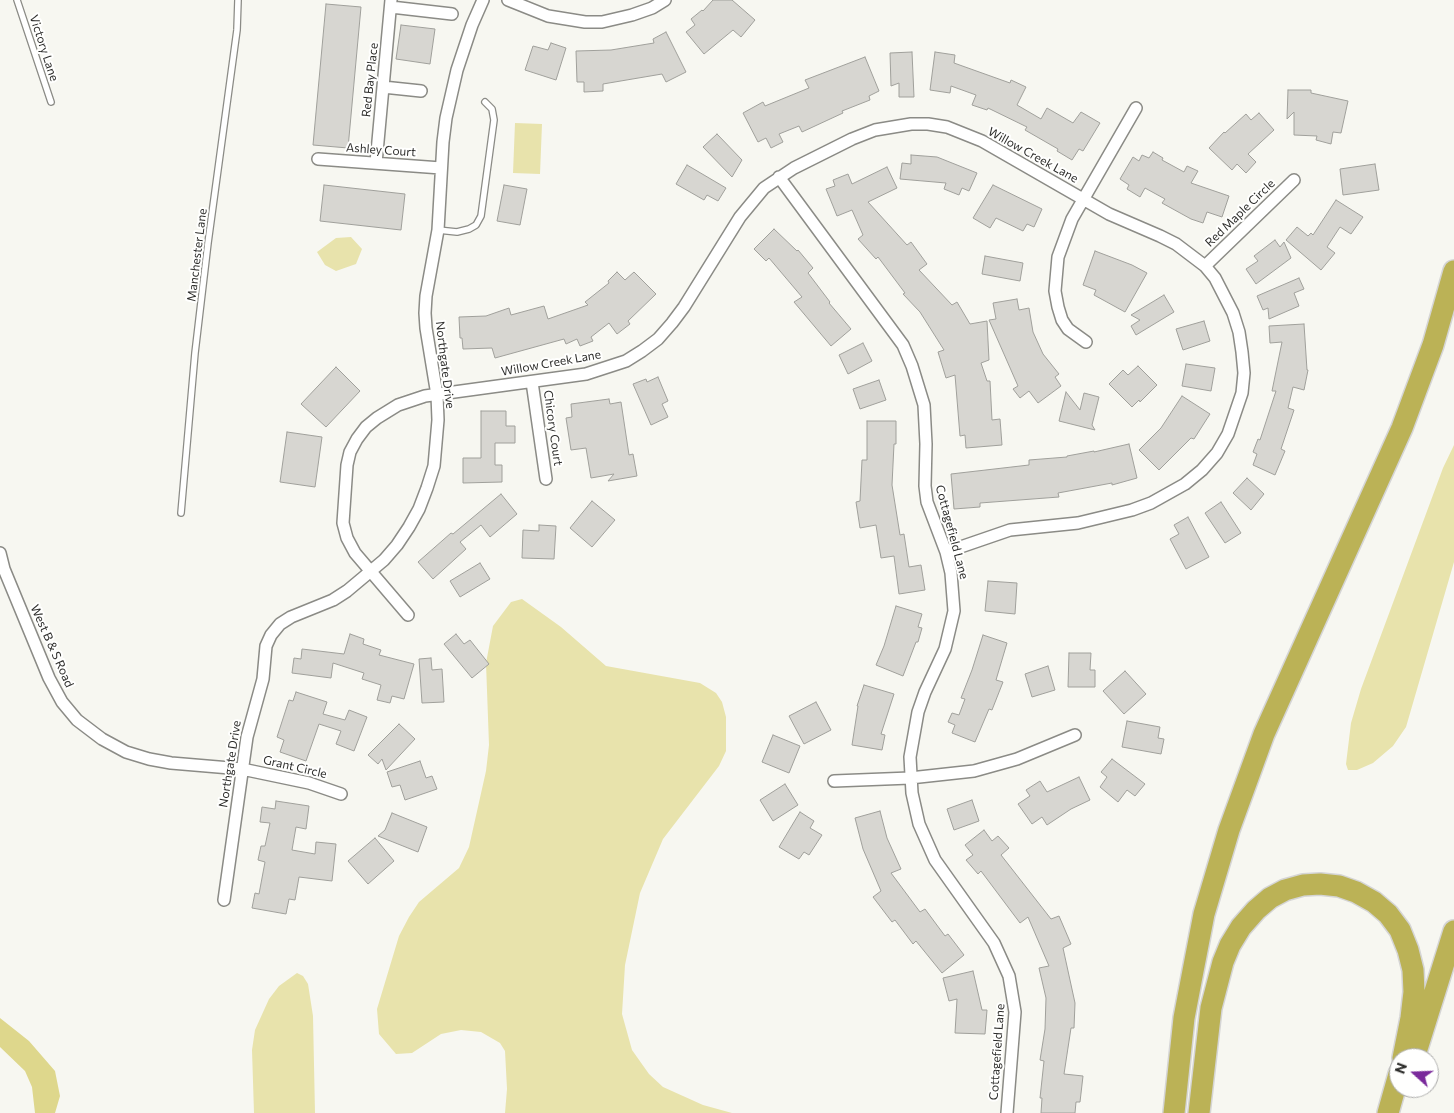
<!DOCTYPE html>
<html>
<head>
<meta charset="utf-8">
<style>
  body { margin:0 }
  #map { position:relative; width:1454px; height:1113px; overflow:hidden; background:#f7f7f1; font-family:Commissioner,sans-serif }
  canvas { display:block }
  .north { position:absolute; left:1389px; top:1048px; width:50px; height:50px; box-sizing:border-box; background:#fffffe; border:1px solid #ababaa; border-radius:50%; rotate:290deg; font-size:14px; font-weight:700; line-height:20px; text-align:center; color:#2d2d2b }
  .north::after { content:''; display:block; margin:auto; width:18px; height:22px; background:#7a2a9b; clip-path:polygon(50% 0,100% 100%,50% 72%,0 100%) }
</style>
</head>
<body>
<div id="map">
<canvas width="1454" height="1113"></canvas>
<div class="north">N</div>
</div>
<script>
const ctx = document.querySelector('canvas').getContext('2d');
ctx.lineJoin = 'round';
function fillPath(path, color) { ctx.fillStyle = color; ctx.fill(path, 'evenodd'); }
const shape = rows => new Path2D(rows.map(r => 'M' + r).join(''));
function trace(path, color, width, dash) { ctx.strokeStyle = color; ctx.lineWidth = width; ctx.lineCap = dash ? 'butt' : 'round'; ctx.setLineDash(dash || []); ctx.stroke(path); }
function write(font, color, halo, rows, align = 'center') {
  ctx.font = font + ' Commissioner,sans-serif'; ctx.lineWidth = 4; ctx.setLineDash([]); ctx.textBaseline = 'middle'; ctx.strokeStyle = halo; ctx.fillStyle = color; for (const [text, x, y, turn = 0] of rows) {
    ctx.save(); ctx.translate(x, y); ctx.rotate((+turn || 0) * Math.PI / 180); ctx.textAlign = isNaN(turn) ? turn : align; if (halo) ctx.strokeText(text, 0, 0); ctx.fillText(text, 0, 0); ctx.restore();
  }
}
fillPath(shape([
  [515,123,542,124,540,174,513,173],
  [351,237,362,249,356,264,336,271,325,265,317,252,336,238],
  [1454,445,1454,562,1406,727,1393,746,1373,763,1357,770,1348,770,1346,764,1351,723,1361,689,1443,468],
  [522,599,561,627,606,666,700,683,716,693,722,702,726,717,726,751,719,766,663,839,640,893,625,965,622,1014,632,1050,649,1074,663,1087,703,1105,732,1113,505,1113,507,1089,505,1051,500,1043,481,1032,461,1030,441,1034,412,1053,396,1054,379,1034,377,1009,399,936,409,917,419,902,459,868,469,847,486,771,489,745,486,663,493,626,511,602],
  [297,973,303,976,308,984,313,1016,315,1113,254,1113,252,1050,255,1030,269,999,279,986]
]), '#e8e3ac');
fillPath(shape([
  [0,1018,29,1041,55,1071,60,1096,55,1113,35,1113,32,1087,25,1071,0,1047]
]), '#ded78c');
const building = shape([
  [713,0,732,0,755,20,741,37,733,30,704,54,686,32,695,25,691,19,702,10,703,11,713,0],
  [326,4,361,7,348,148,313,145,326,4],
  [401,25,435,29,430,64,396,59,401,25],
  [666,32,686,72,666,82,662,74,603,84,603,91,584,92,584,82,577,82,576,51,611,50,654,43,653,39,666,32],
  [551,43,566,48,556,80,525,70,533,46,548,50,551,43],
  [912,52,914,97,899,97,899,83,891,86,890,53,912,52],
  [935,52,955,55,954,63,1010,83,1011,80,1026,87,1017,105,1041,119,1047,108,1073,123,1081,112,1100,123,1083,151,1079,149,1072,160,1057,151,1058,149,1025,130,1027,127,988,108,987,110,972,105,976,95,951,86,950,93,930,90,935,52],
  [865,57,879,91,869,96,870,100,842,111,843,113,802,132,799,126,779,134,783,142,771,148,766,138,758,142,743,113,763,102,765,106,809,88,805,80,865,57],
  [1288,90,1311,90,1311,93,1348,101,1341,133,1333,132,1331,144,1316,140,1317,136,1294,135,1294,112,1287,119,1288,90],
  [1259,113,1274,130,1248,154,1256,162,1246,173,1237,164,1232,170,1209,148,1224,132,1225,133,1246,114,1251,120,1259,113],
  [717,134,742,160,732,177,703,147,717,134],
  [1153,152,1163,158,1162,160,1184,172,1187,166,1198,171,1191,183,1229,196,1222,217,1207,212,1203,223,1191,219,1162,203,1165,199,1145,188,1140,197,1127,189,1129,185,1120,179,1133,157,1139,161,1142,155,1149,158,1153,152],
  [911,155,937,157,977,173,969,191,962,188,959,195,944,189,946,183,900,179,902,163,911,164,911,155],
  [1375,164,1379,190,1343,195,1340,169,1375,164],
  [687,165,726,188,718,201,707,195,704,200,676,184,687,165],
  [887,167,897,188,868,202,907,245,911,242,927,264,919,270,952,305,957,302,970,324,987,321,989,360,981,363,987,381,990,381,992,420,1000,419,1002,445,966,448,965,435,960,436,955,375,946,378,938,352,944,350,920,312,903,294,905,293,878,257,876,259,858,239,863,235,852,210,837,216,833,206,826,189,835,186,833,180,848,174,852,184,887,167],
  [324,185,405,194,401,230,320,221,324,185],
  [504,185,527,189,520,225,497,221,504,185],
  [993,185,1042,209,1034,227,1027,224,1023,231,996,218,990,228,973,218,993,185],
  [1336,200,1363,217,1351,234,1340,227,1327,247,1335,253,1321,270,1286,240,1297,227,1308,236,1311,233,1313,235,1336,200],
  [774,229,797,251,798,250,813,268,808,273,830,302,829,303,851,329,831,346,794,302,802,297,769,258,766,261,754,249,774,229],
  [1275,240,1280,247,1284,242,1291,258,1256,284,1246,269,1258,261,1254,256,1275,240],
  [1095,251,1132,265,1147,273,1125,312,1094,295,1096,290,1083,285,1095,251],
  [985,256,1023,263,1020,281,982,274,985,256],
  [617,272,625,280,634,272,656,294,628,321,630,324,617,334,609,323,591,337,593,341,580,346,577,339,566,344,564,339,495,358,492,348,463,349,462,338,460,338,459,317,486,316,509,308,511,315,544,306,548,319,588,305,585,302,609,283,608,281,617,272],
  [1299,278,1304,289,1294,293,1299,306,1269,319,1268,308,1263,310,1257,296,1299,278],
  [1164,295,1174,312,1136,335,1131,326,1140,320,1131,315,1164,295],
  [1017,299,1019,310,1029,308,1033,332,1043,354,1059,374,1055,377,1061,386,1038,403,1029,391,1020,398,1013,389,1018,386,989,320,996,319,993,303,1017,299],
  [1204,321,1210,341,1183,350,1176,329,1204,321],
  [1304,324,1307,370,1308,370,1304,390,1293,387,1288,408,1294,410,1281,449,1285,451,1275,475,1253,465,1257,454,1253,452,1258,439,1260,440,1276,391,1272,391,1282,342,1270,343,1269,326,1304,324],
  [863,343,872,361,848,374,839,355,863,343],
  [1186,364,1215,368,1211,391,1182,386,1186,364],
  [1138,366,1157,385,1140,402,1139,400,1132,407,1109,384,1123,370,1128,375,1138,366],
  [336,367,360,391,326,427,301,404,336,367],
  [658,377,668,401,662,404,668,417,651,425,633,384,646,379,647,382,658,377],
  [879,380,886,400,860,409,853,389,879,380],
  [1066,392,1080,410,1084,393,1099,397,1092,425,1095,430,1059,421,1066,392],
  [1182,396,1210,414,1194,439,1191,438,1159,470,1139,450,1161,428,1182,396],
  [609,399,610,404,621,402,629,455,633,454,637,476,608,481,614,474,591,478,586,448,571,450,566,418,572,417,571,404,609,399],
  [481,411,506,411,506,426,515,426,515,443,495,443,495,465,502,465,502,482,463,483,463,458,481,458,481,411],
  [867,421,896,421,896,444,894,444,892,485,900,535,904,534,909,567,921,565,925,590,899,594,894,556,881,558,876,525,860,528,856,502,860,501,862,460,867,460,867,421],
  [287,432,322,437,315,487,280,482,287,432],
  [1129,444,1137,478,1112,485,1112,483,1058,493,1059,497,980,503,980,507,954,509,951,474,1029,465,1029,460,1067,457,1067,456,1094,451,1094,452,1129,444],
  [1247,478,1264,494,1251,510,1233,493,1247,478],
  [501,494,517,514,490,537,481,525,460,542,466,549,433,579,418,562,451,533,453,534,501,494],
  [592,501,615,520,592,547,570,528,592,501],
  [1221,502,1241,533,1225,543,1205,513,1221,502],
  [1188,517,1209,557,1186,569,1170,539,1179,534,1174,525,1188,517],
  [539,525,556,526,554,559,522,558,523,530,539,531,539,525],
  [480,563,490,579,460,597,450,581,480,563],
  [988,581,1017,583,1015,614,985,611,988,581],
  [896,606,922,614,918,627,922,628,918,642,916,642,903,676,876,665,884,646,896,606],
  [350,634,364,639,363,644,381,650,379,655,414,664,404,699,392,696,390,703,377,700,381,685,362,679,364,673,333,663,331,678,292,673,294,658,301,659,302,649,344,654,350,634],
  [456,634,464,644,470,640,489,664,472,678,444,644,456,634],
  [983,635,1007,643,996,680,1003,682,992,710,989,709,975,742,952,733,955,725,948,722,952,713,959,715,965,699,961,698,972,670,983,635],
  [1069,653,1091,653,1090,670,1095,670,1095,687,1068,687,1069,653],
  [431,658,432,670,442,669,444,702,422,703,419,659,431,658],
  [1048,666,1055,690,1032,697,1025,674,1048,666],
  [1125,671,1146,694,1124,714,1103,691,1125,671],
  [864,685,894,694,881,734,885,735,882,750,852,745,858,706,857,706,864,685],
  [296,692,327,702,323,714,345,720,349,710,367,717,354,751,336,744,341,731,319,724,306,761,280,752,284,740,277,737,289,700,293,701,296,692],
  [816,702,831,730,804,744,789,716,816,702],
  [1127,721,1160,727,1158,738,1164,739,1161,754,1122,747,1127,721],
  [399,724,415,739,386,770,382,759,378,764,368,755,399,724],
  [773,735,800,746,789,773,762,762,773,735],
  [1112,759,1145,784,1135,796,1127,790,1118,802,1100,787,1107,777,1101,772,1112,759],
  [420,761,426,778,432,776,437,789,405,800,400,785,392,787,387,772,420,761],
  [1079,777,1090,800,1071,809,1047,825,1042,817,1032,824,1018,804,1030,796,1026,790,1040,781,1047,792,1079,777],
  [785,784,798,805,773,821,760,800,785,784],
  [972,800,979,821,954,830,947,809,972,800],
  [276,801,309,806,306,829,296,827,292,850,315,854,316,842,336,844,332,881,299,877,295,900,289,899,286,914,252,908,255,893,259,894,265,862,258,860,261,846,265,846,270,823,260,822,262,807,275,809,276,801],
  [880,811,887,838,901,869,891,873,920,912,925,909,945,936,948,934,964,955,942,973,916,941,913,944,895,920,892,922,873,897,881,891,863,849,855,818,880,811],
  [800,812,814,821,810,828,822,835,809,855,804,852,799,859,779,847,800,812],
  [392,813,427,827,418,852,378,836,385,830,392,813],
  [984,830,992,841,998,836,1009,848,1001,855,1051,919,1059,916,1071,944,1063,948,1075,1003,1074,1028,1071,1028,1064,1074,1083,1076,1080,1102,1076,1102,1075,1113,1041,1113,1042,1098,1040,1098,1044,1061,1040,1060,1045,1029,1046,998,1039,968,1049,966,1028,917,1020,923,981,871,978,874,966,860,973,855,965,845,984,830],
  [375,838,394,861,368,884,348,861,375,838],
  [973,971,982,1010,987,1010,985,1034,955,1033,957,999,949,1001,943,978,973,971]
]);
fillPath(building, '#d7d6d1');
trace(building, '#a0a09b', 1);
const lane = shape([
  [17,0,51,102],
  [438,230,457,232,469,229,476,225,481,216,494,120,492,109,485,102],
  [181,513,195,353,208,243,237,30,238,0]
]);
const street = shape([
  [508,0,548,16,585,22,602,22,632,15,652,8,665,0],
  [391,7,452,14],
  [383,87,421,91],
  [318,159,441,168],
  [376,163,391,0],
  [779,177,903,345,912,366,924,405,926,444,925,486,927,502,946,552,951,573,954,611,945,649,925,692,918,712,910,757,912,793,919,824,935,860,994,943,1009,976,1015,1012,1007,1113],
  [1205,266,1294,180],
  [1086,342,1068,329,1062,320,1058,307,1055,291,1058,257,1072,219,1136,108],
  [532,382,546,479],
  [0,553,4,569,49,678,62,702,77,720,102,739,126,752,149,759,171,763,242,769,309,783,341,794],
  [408,615,355,553,347,538,343,523,347,465,350,452,357,439,366,427,377,418,398,405,425,396,586,374,626,361,642,351,658,339,672,323,684,307,740,217,764,188,794,168,852,139,875,130,911,124,928,124,947,127,982,141,1109,214,1160,236,1176,244,1205,266,1215,278,1233,313,1239,332,1242,352,1244,373,1242,393,1228,434,1217,453,1202,470,1185,484,1151,503,1132,510,1078,523,1010,530,946,552],
  [834,781,910,778,974,771,1017,759,1075,735],
  [224,900,247,737,263,679,266,646,271,635,280,624,291,617,333,600,347,591,384,560,397,545,409,527,419,509,427,488,434,466,438,420,437,395,426,328,425,313,426,296,438,230,443,142,446,118,457,70,472,25,483,0]
]);
const highway = shape([
  [1416,1052,1454,931],
  [1174,1113,1184,1018,1193,971,1204,914,1229,830,1264,734,1402,428,1433,345,1454,271],
  [1199,1113,1211,1008,1223,962,1230,945,1241,927,1256,910,1270,898,1285,890,1303,885,1320,884,1339,886,1356,892,1374,902,1388,914,1400,930,1408,950,1413,970,1414,992,1411,1018,1403,1058],
  [1388,1113,1399,1074]
]);
trace(lane, '#8b8b86', 8);
trace(street, '#8b8b86', 14);
trace(highway, '#d5d5d5', 24);
trace(lane, '#fff', 5.5);
trace(street, '#fff', 11);
trace(highway, '#bbb256', 21);
write('12px', '#2d2d2b', '#fffffe', [
  ["Victory Lane",44,48,72],
  ["Red Bay Place",370,80,-84],
  ["Ashley Court",381,150,4],
  ["Willow Creek Lane",1033,155,29],
  ["Red Maple Circle",1240,213,-44],
  ["Manchester Lane",197,255,-83],
  ["Willow Creek Lane",551,363,-10],
  ["Northgate Drive",445,365,83],
  ["Chicory Court",553,428,82],
  ["Cottagefield Lane",952,532,75],
  ["West B & S Road",52,646,66],
  ["Northgate Drive",230,764,-81],
  ["Grant Circle",295,767,13],
  ["Cottagefield Lane",997,1052,-86]
]);
</script>
</body>
</html>
